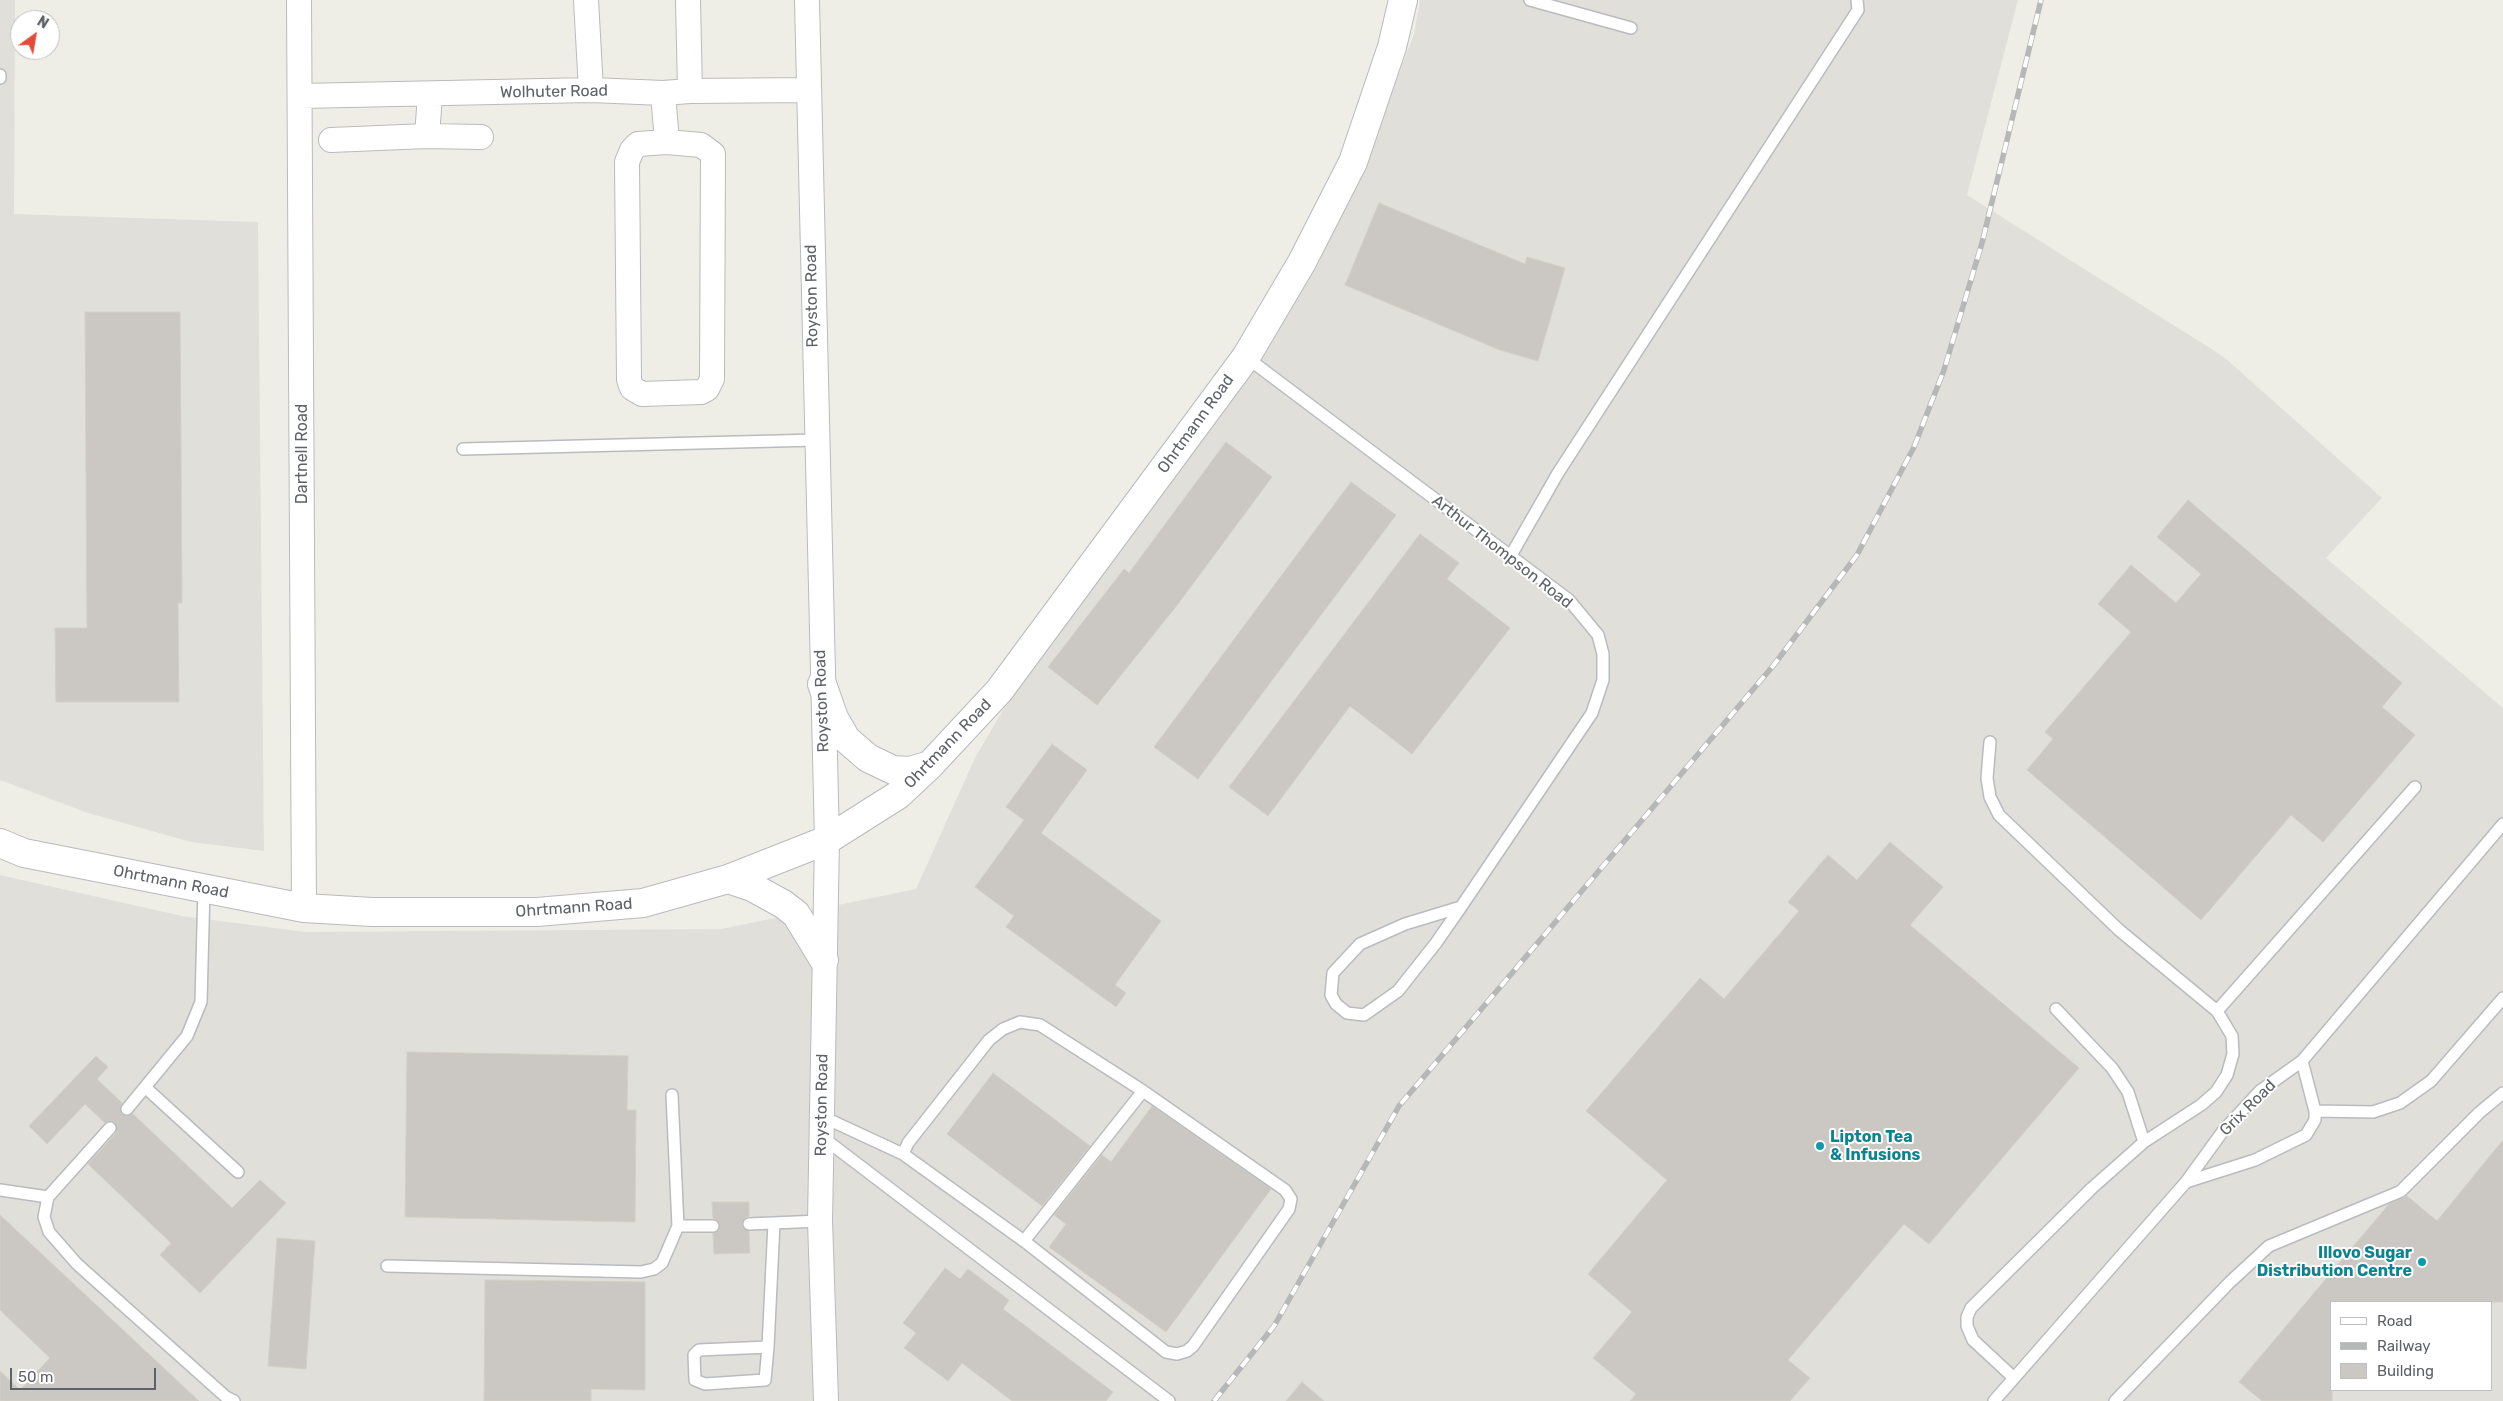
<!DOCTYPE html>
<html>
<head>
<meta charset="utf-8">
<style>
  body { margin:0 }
  #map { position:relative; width:2503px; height:1401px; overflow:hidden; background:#efeee6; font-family:Rubik,sans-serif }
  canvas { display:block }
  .legend { position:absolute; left:2330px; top:1301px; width:162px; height:90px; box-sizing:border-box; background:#fff; border:1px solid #bfc0c2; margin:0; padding:6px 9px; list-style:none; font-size:15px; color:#5e6166 }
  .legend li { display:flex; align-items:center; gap:10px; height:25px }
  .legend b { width:25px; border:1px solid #bfc0c2 }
  .north { position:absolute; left:10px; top:10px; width:50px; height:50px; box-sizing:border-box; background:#fff; border:1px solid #bfc0c2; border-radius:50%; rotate:32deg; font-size:14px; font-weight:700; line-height:20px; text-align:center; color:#5e6166 }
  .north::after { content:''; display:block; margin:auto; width:18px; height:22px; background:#e34a38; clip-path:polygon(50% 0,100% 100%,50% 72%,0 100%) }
  .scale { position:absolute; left:10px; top:1368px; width:146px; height:22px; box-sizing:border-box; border:2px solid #5e6166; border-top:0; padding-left:6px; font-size:15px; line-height:18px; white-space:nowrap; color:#5e6166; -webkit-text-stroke:4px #fff; paint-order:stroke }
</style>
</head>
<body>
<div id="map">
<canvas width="2503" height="1401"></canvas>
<ul class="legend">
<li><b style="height:6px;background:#fff"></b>Road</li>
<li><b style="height:6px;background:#b6b7b7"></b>Railway</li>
<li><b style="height:14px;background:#cbc8c3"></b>Building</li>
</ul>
<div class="north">N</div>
<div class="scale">50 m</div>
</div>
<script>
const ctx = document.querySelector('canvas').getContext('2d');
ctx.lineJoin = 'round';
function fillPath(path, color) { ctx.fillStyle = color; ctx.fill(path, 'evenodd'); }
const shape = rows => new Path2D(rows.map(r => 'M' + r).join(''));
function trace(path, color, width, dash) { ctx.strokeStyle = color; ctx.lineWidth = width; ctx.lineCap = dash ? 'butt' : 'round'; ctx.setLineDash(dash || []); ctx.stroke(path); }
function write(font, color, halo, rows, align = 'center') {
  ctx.font = font + ' Rubik,sans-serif'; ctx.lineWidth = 4; ctx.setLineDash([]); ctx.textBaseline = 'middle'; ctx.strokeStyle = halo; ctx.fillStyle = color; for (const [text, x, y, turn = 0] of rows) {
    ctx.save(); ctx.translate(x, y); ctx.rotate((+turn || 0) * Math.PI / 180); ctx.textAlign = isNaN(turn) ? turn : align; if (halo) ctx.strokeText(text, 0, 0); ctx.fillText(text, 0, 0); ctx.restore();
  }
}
fillPath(shape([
  [0,0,15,0,14,214,258,222,264,851,191,842,88,813,0,780],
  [1420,0,2018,0,1967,195,2224,357,2382,498,2326,558,2503,708,2503,1401,0,1401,0,875,182,916,305,932,721,929,916,889,975,758,1033,658,1229,405,1316,268,1364,165,1414,34],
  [2332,1302,2492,1302,2492,1390,2332,1390]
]), '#e1dfda');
const building = shape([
  [1379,203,1525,264,1527,257,1565,268,1538,361,1500,350,1345,285,1379,203],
  [85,312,180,312,182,603,178,603,179,702,56,702,55,628,87,628,85,312],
  [1226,442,1272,477,1178,604,1097,705,1048,667,1124,569,1129,573,1226,442],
  [1351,482,1396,515,1198,779,1154,747,1351,482],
  [2188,500,2402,683,2382,707,2415,735,2323,842,2291,815,2201,920,2027,770,2053,739,2045,732,2131,632,2098,604,2131,565,2176,603,2201,574,2157,537,2188,500],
  [1420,534,1459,563,1447,579,1510,628,1412,754,1350,706,1268,816,1229,787,1420,534],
  [1052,744,1087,770,1041,833,1161,921,1115,985,1126,993,1116,1007,1006,927,1014,916,975,887,1024,820,1006,807,1052,744],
  [1890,842,1943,887,1910,925,2079,1068,1929,1244,1904,1224,1788,1360,1810,1378,1790,1401,1630,1401,1636,1394,1593,1358,1632,1312,1588,1274,1667,1180,1586,1111,1700,978,1724,999,1799,911,1788,902,1828,855,1857,880,1890,842],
  [407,1052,628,1056,627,1110,636,1110,635,1222,405,1217,407,1052],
  [96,1056,108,1067,97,1079,122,1103,120,1108,122,1114,126,1116,133,1114,232,1208,260,1180,286,1203,200,1293,160,1255,171,1243,88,1164,116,1133,115,1123,111,1121,105,1123,85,1104,47,1144,29,1126,96,1056],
  [993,1073,1090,1146,1042,1206,947,1134,993,1073],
  [1152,1106,1271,1189,1166,1332,1049,1247,1066,1224,1054,1215,1102,1155,1111,1162,1152,1106],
  [2503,1140,2503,1302,2332,1302,2332,1401,2262,1401,2239,1382,2389,1204,2407,1196,2437,1221,2503,1140],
  [712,1202,749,1202,749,1216,745,1218,742,1224,743,1228,749,1231,750,1253,714,1254,713,1233,719,1230,720,1226,717,1220,713,1218,712,1202],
  [0,1215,199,1401,0,1401,0,1371,20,1390,50,1358,0,1310,0,1215],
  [277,1238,315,1241,306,1369,268,1366,277,1238],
  [945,1268,960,1279,968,1269,1009,1300,1003,1309,1113,1392,1106,1401,1012,1401,962,1363,948,1381,904,1348,916,1333,903,1323,945,1268],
  [485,1280,645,1282,645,1390,591,1389,591,1401,484,1401,485,1280],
  [1302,1382,1324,1401,1286,1401,1302,1382]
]);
fillPath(building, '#cbc8c3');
trace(building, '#d4d0c5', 1);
const lane = shape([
  [1530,0,1631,28],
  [0,75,0,78],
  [1246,357,1569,600,1598,635,1603,654,1603,680,1592,713,1461,907,1436,943,1398,991,1364,1015,1347,1013,1336,1004,1331,995,1333,973,1360,944,1405,924,1461,907],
  [463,449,816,440],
  [1510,557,1558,473,1858,10,1857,0],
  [1990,742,1987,778,1990,797,1999,815,2119,930,2217,1011,2232,1036,2233,1054,2227,1075,2216,1092,2201,1105,2144,1142,2092,1188,1971,1308,1967,1317,1967,1326,1973,1340,2014,1378],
  [2056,1009,2112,1068,2128,1092,2144,1142],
  [2217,1011,2415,787],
  [1020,1022,1040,1025,1143,1091,1285,1190,1291,1199,1289,1209,1193,1346,1187,1351,1177,1354,1166,1352,1024,1241,903,1154,908,1143,989,1040,1003,1029,1020,1022],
  [146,1088,238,1172],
  [672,1095,678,1226,713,1226],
  [127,1109,187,1036,201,1002,204,888],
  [2315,1111,2373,1112,2400,1103,2431,1081,2503,998],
  [821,1116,903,1154],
  [110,1128,48,1197,44,1217,49,1232,77,1264,226,1397,234,1401],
  [822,1137,1169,1401],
  [2186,1182,2255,1160,2306,1135,2315,1120,2315,1111,2302,1061],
  [0,1190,48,1197],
  [2401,1191,2480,1112,2503,1093],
  [749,1224,820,1221],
  [1024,1241,1143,1091],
  [387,1266,641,1272,654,1269,662,1263,678,1226],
  [768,1347,699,1350,694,1355,695,1380,705,1384,765,1380,768,1347,774,1223],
  [1994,1401,2186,1182,2223,1131,2260,1091,2302,1061,2503,824],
  [2115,1401,2230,1282,2269,1246,2399,1192]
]);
const street = shape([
  [299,0,304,908],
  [586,0,591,90],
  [688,0,690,91],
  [807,0,827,840,820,1221,826,1401],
  [663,93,667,142],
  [430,95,427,136,481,137],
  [300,96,591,90,663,93,690,91,807,90],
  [331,140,427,136],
  [667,142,701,145,713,154,712,379,707,389,701,392,642,394,632,388,629,380,627,162,632,150,638,144,667,142]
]);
const secondary = shape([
  [822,684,834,718,846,739,868,758,893,770,910,771,930,765],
  [0,843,24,853,304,908,372,912,537,912,643,903,728,879,827,840,898,795,930,765,999,691,1246,357,1302,262,1353,162,1392,47,1403,0],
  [728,879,752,887,783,904,796,914,824,960]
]);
trace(lane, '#b8bbbf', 14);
trace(street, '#b8bbbf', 26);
trace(secondary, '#b7babf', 30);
trace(lane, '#fff', 11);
trace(street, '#fff', 24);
trace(secondary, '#fff', 28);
const rail = shape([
  [1214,1401,1274,1326,1399,1106,1773,666,1857,555,1914,447,1944,370,1982,243,2041,0]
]);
trace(rail, '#b6b7b7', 5.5);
trace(rail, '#fff', 4, [11]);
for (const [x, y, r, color] of [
  [1820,1146,5,"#0f9aa8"],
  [2422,1262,5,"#0f9aa8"]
]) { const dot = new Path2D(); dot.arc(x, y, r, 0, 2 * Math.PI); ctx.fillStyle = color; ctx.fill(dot); trace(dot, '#fff', 2); }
write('16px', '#5e6166', '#fff', [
  ["Wolhuter Road",554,92,-1],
  ["Royston Road",812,296,-91],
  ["Ohrtmann Road",1196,424,-54],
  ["Dartnell Road",302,454,-90],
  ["Arthur Thompson Road",1502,552,38],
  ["Royston Road",822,701,-92],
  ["Ohrtmann Road",948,744,-46],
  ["Ohrtmann Road",171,882,11],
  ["Ohrtmann Road",574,908,-4],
  ["Royston Road",822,1105,-89],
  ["Grix Road",2248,1108,-45]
]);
write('bold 16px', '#0d838f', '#fff', [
  ["Lipton Tea",1830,1137],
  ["& Infusions",1830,1155],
  ["Illovo Sugar",2412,1253,"right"],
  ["Distribution Centre",2412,1271,"right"]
], 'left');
</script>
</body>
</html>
